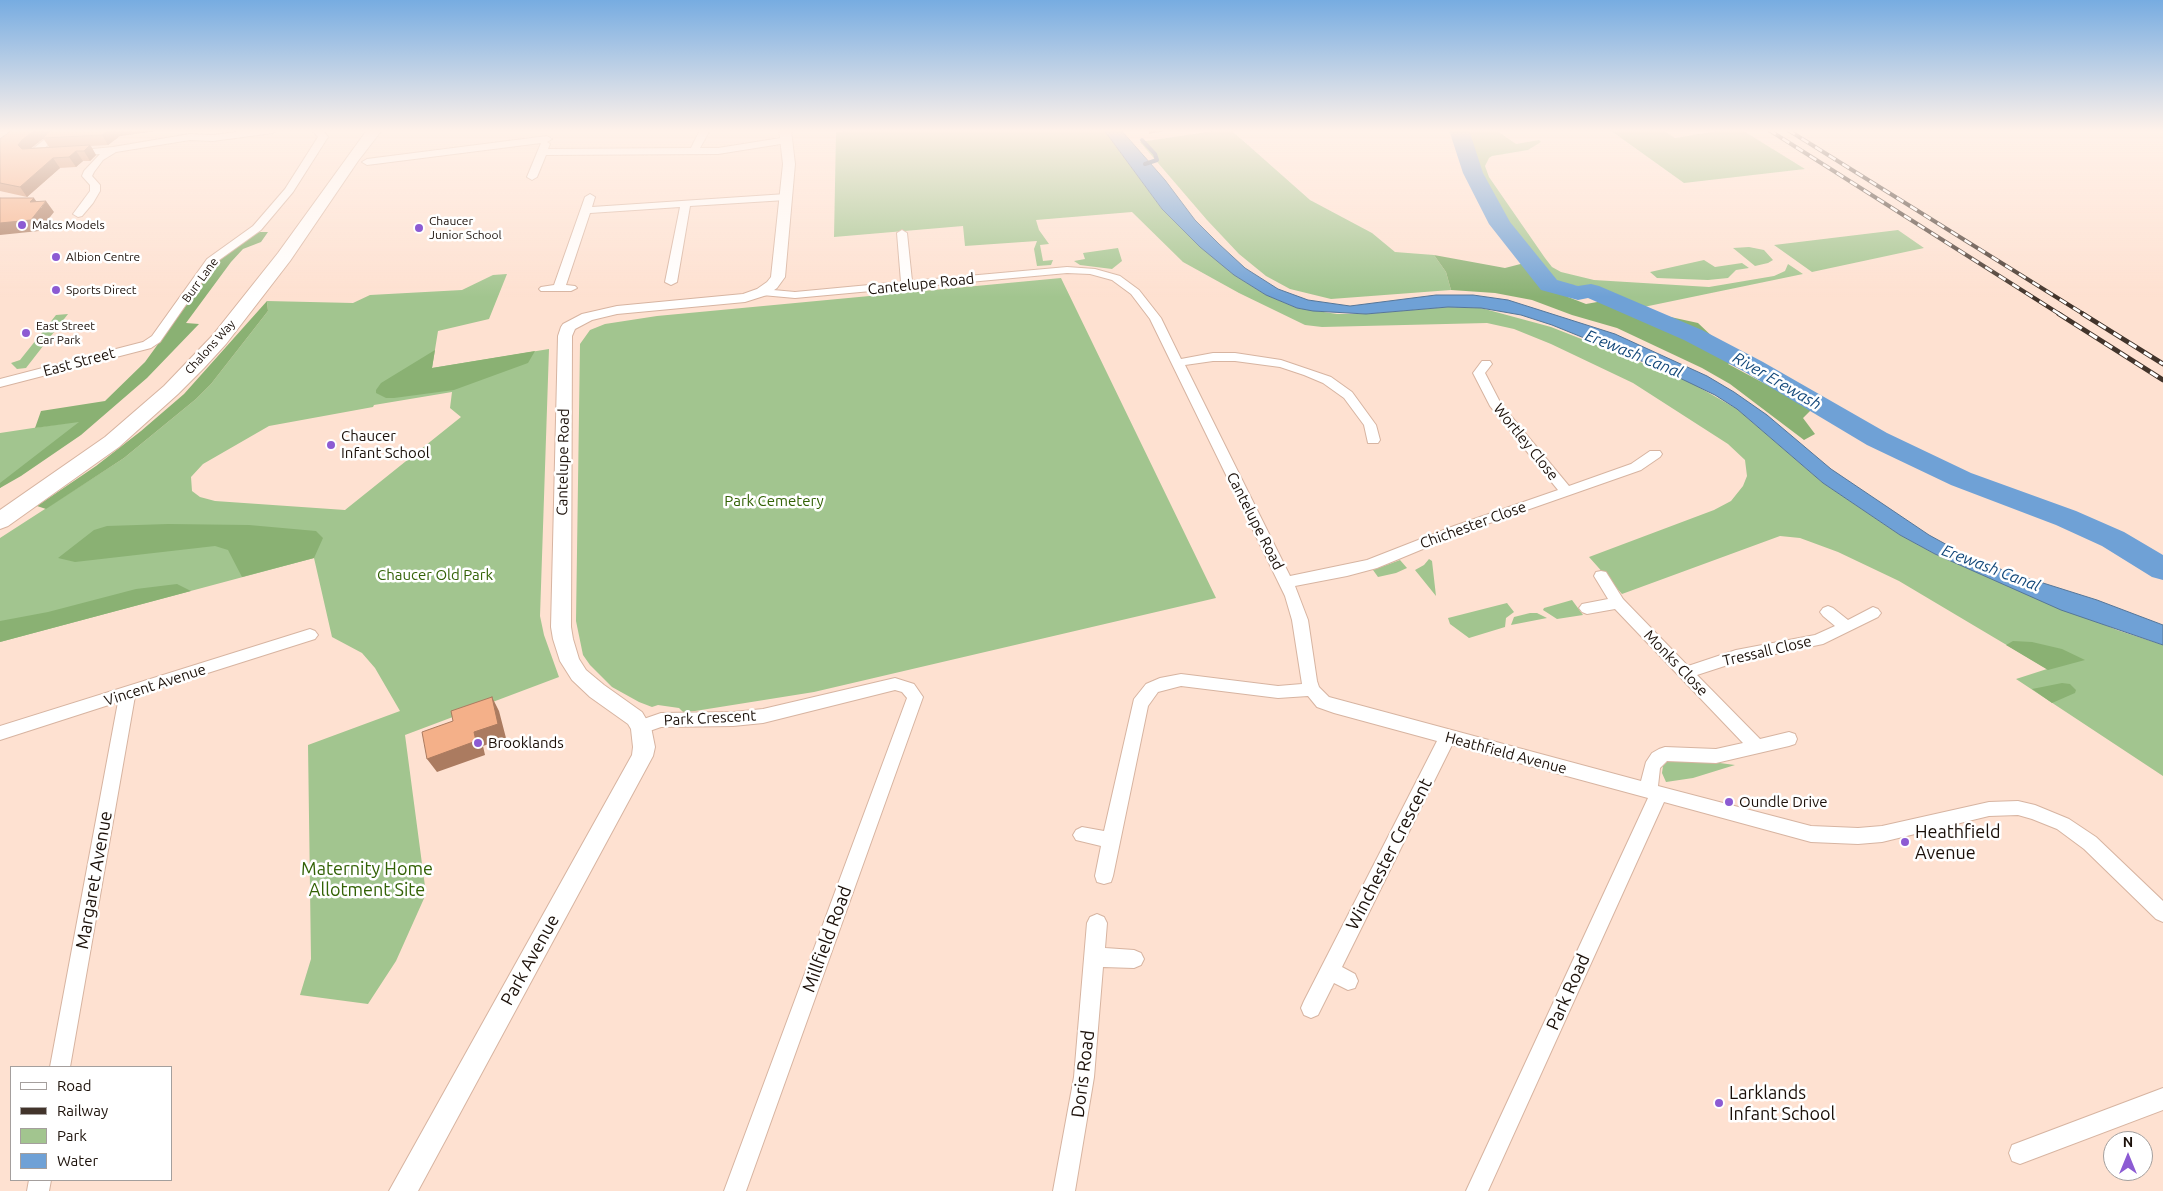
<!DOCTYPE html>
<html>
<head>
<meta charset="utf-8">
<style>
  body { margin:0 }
  #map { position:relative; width:2163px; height:1191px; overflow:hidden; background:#fee1d1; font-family:Ubuntu,sans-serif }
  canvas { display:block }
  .legend { position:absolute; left:10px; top:1066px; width:162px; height:115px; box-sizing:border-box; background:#fff; border:1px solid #a49f9d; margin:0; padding:6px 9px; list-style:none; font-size:15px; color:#1b1009 }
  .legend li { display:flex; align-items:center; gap:10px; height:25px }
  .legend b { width:25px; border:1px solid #a49f9d }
  .north { position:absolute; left:2103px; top:1131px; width:50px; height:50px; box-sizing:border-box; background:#fff; border:1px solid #a49f9d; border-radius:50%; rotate:0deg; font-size:14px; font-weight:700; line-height:20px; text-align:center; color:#1b1009 }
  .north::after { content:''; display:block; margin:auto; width:18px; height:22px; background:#8c5bd3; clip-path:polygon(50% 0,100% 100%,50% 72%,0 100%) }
</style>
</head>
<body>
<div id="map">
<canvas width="2163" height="1191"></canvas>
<ul class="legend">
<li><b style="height:6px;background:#fff"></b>Road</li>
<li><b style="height:6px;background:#42342b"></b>Railway</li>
<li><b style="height:14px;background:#a2c58f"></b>Park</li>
<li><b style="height:14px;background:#6fa1d6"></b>Water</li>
</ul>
<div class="north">N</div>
</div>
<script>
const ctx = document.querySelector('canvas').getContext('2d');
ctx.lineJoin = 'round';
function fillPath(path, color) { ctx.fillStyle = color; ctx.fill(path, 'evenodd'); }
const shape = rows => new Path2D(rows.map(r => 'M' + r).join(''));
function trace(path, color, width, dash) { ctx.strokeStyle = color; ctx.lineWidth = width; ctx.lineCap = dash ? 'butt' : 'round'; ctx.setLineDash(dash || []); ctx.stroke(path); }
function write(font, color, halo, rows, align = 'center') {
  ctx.font = font + ' Ubuntu,sans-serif'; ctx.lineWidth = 5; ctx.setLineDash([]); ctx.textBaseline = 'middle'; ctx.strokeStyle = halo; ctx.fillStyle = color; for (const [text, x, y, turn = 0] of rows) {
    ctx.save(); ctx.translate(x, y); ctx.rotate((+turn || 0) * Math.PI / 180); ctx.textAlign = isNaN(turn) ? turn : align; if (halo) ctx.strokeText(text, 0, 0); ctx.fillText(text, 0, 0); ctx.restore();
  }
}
fillPath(shape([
  [858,130,1104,130,1162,209,1234,275,1266,295,1297,308,1337,314,1366,314,1448,307,1481,308,1551,327,1688,381,1737,409,1823,483,1900,535,1935,554,2117,630,2163,645,2163,776,2016,679,2047,669,1899,581,1838,552,1800,538,1780,536,1622,594,1589,557,1714,510,1731,501,1743,486,1747,476,1745,460,1728,444,1633,383,1551,344,1514,329,1487,323,1322,327,1305,325,1239,293,1183,262,1132,212,1036,220,1039,230,1049,244,1040,245,1043,261,1053,260,1051,265,1037,266,1034,249,1037,241,965,246,963,226,834,237,836,132],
  [1220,130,1231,130,1310,200,1372,233,1395,252,1434,255,1446,272,1451,290,1331,299,1290,289,1266,276,1239,254,1207,220,1140,142],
  [1466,130,1496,130,1516,144,1539,140,1541,142,1528,150,1492,156,1489,158,1485,166,1489,177,1545,258,1552,267,1561,272,1594,280,1709,287,1774,276,1785,271,1788,264,1803,274,1634,309,1590,288,1557,283,1536,260,1496,207,1474,161],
  [1610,130,1663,130,1675,138,1723,130,1742,130,1805,169,1684,183],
  [1898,230,1924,248,1812,272,1774,245],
  [1749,247,1764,250,1773,260,1768,263,1755,266,1733,248],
  [1118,248,1122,261,1112,269,1080,265,1074,261,1085,259,1083,253],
  [1704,260,1715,267,1742,263,1749,268,1736,270,1728,278,1708,280,1657,278,1650,272],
  [507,274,489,319,438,331,432,368,549,349,540,616,544,635,559,677,405,735,426,894,396,961,368,1004,300,995,311,959,308,745,400,711,375,668,362,653,332,637,314,558,0,642,0,538,124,458,196,399,211,384,268,311,267,301,353,303,370,295,462,290,493,275],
  [452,392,450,408,461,417,345,510,215,501,200,497,192,491,191,477,203,464,269,426,373,407,374,405],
  [1061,278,1216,598,814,692,695,711,683,712,679,708,658,705,652,707,639,702,612,687,590,665,583,655,576,621,580,344,590,330,605,324,657,316],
  [68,314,26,368,17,369,11,363,20,360,56,315],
  [86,420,41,456,0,488,0,433],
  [1429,559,1432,561,1436,596,1415,570,1424,565],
  [1400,560,1407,568,1396,573,1378,577,1373,570],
  [1572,600,1583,615,1557,619,1543,610,1544,608],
  [1507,603,1514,612,1506,618,1505,627,1469,638,1450,624,1448,618],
  [1530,613,1537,613,1547,618,1511,625,1514,617],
  [1675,759,1712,762,1735,765,1693,778,1666,782,1662,773,1663,766,1668,761]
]), '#a2c58f');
fillPath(shape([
  [260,232,268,232,261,242,243,249,231,262,186,323,199,324,147,378,81,435,21,476,0,488,0,483,79,422,35,428,41,411,105,401,145,362,217,263,227,253,254,234],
  [1434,255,1505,268,1536,260,1557,283,1568,285,1568,297,1586,304,1614,299,1634,309,1698,323,1716,340,1740,353,1728,364,1812,409,1803,418,1815,434,1804,440,1730,384,1702,368,1617,328,1572,315,1532,300,1495,293,1451,290,1446,272],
  [267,301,268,311,211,384,196,399,124,458,46,509,37,506,96,466,141,431,184,394],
  [435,350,432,368,535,351,528,363,454,390,394,398,386,398,376,393,376,390,381,383],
  [168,524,249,525,316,531,323,538,314,558,242,577,228,550,215,546,75,562,58,558,94,530,107,526],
  [177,584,191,591,0,642,0,621,48,612,136,589],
  [2013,641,2032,642,2062,649,2085,660,2048,670,2006,645],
  [2062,683,2070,684,2076,690,2075,693,2052,703,2032,689]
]), '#8ab173');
const water = shape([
  [1104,130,1121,130,1165,180,1195,220,1219,244,1245,268,1278,289,1308,300,1350,306,1436,295,1473,295,1508,300,1615,334,1707,376,1734,392,1767,415,1831,469,1929,535,1960,552,2005,571,2097,600,2163,625,2163,645,2061,610,1935,554,1900,535,1823,483,1737,409,1715,395,1661,369,1552,325,1521,315,1481,308,1448,307,1366,314,1313,311,1297,308,1266,295,1234,275,1200,247,1162,209,1104,130]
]);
fillPath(water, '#6fa1d6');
trace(water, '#567698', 1);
trace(shape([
  [1142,140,1155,154,1157,160,1145,164]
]), '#567698', 4);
fillPath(shape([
  [1449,130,1469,130,1483,173,1510,222,1557,280,1578,286,1591,284,1599,286,1702,330,1763,362,1887,433,1971,473,2076,511,2124,532,2163,555,2163,580,2152,577,2102,546,2056,525,1951,485,1867,445,1745,372,1684,340,1588,298,1578,300,1541,290,1489,224,1463,173,1449,130]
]), '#6fa1d6');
const minor = shape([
  [56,130,66,130,29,161,23,161,23,157,56,130],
  [253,130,278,130,273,133,213,141,190,140,116,152,103,160,94,172,92,176,100,185,100,191,93,203,82,216,78,217,73,214,90,191,90,185,82,176,84,171,100,154,75,156,72,155,72,151,113,147,190,134,213,135,253,130],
  [312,130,323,130,328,137,293,192,261,230,215,263,160,342,151,348,0,387,0,379,143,342,152,336,207,259,253,226,285,189,318,137,312,130],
  [700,130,710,130,700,148,718,148,787,137,792,140,787,143,718,154,546,155,537,177,532,180,527,177,541,143,367,165,362,162,367,159,547,136,552,139,547,142,550,144,548,149,691,148,700,130],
  [590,194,595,197,592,207,786,194,791,197,786,200,690,206,677,282,671,285,665,282,680,207,590,213,566,285,575,286,577,288,571,291,541,291,539,289,541,287,554,285,585,197,590,194],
  [902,230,907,233,912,281,1067,267,1095,269,1120,276,1139,290,1161,318,1181,359,1213,353,1235,353,1281,360,1331,377,1352,392,1376,425,1380,440,1378,443,1368,443,1364,425,1344,398,1323,383,1304,375,1280,367,1235,361,1213,361,1185,365,1290,576,1367,560,1454,526,1558,490,1490,406,1473,373,1482,361,1490,361,1492,364,1485,373,1501,404,1569,486,1631,464,1650,451,1660,451,1662,454,1660,457,1641,470,1464,532,1377,568,1347,576,1295,586,1308,620,1317,681,1319,687,1329,697,1641,781,1646,762,1652,753,1659,749,1665,747,1716,749,1743,743,1615,609,1587,614,1582,612,1579,608,1582,604,1608,599,1594,576,1596,572,1601,571,1606,572,1623,599,1688,666,1736,650,1815,635,1835,626,1823,616,1820,612,1823,608,1828,606,1833,608,1848,620,1873,607,1878,609,1881,613,1878,617,1823,644,1737,662,1697,675,1760,739,1789,732,1795,734,1797,739,1795,744,1789,746,1716,763,1667,761,1660,768,1658,786,1811,826,1858,828,1882,826,1989,802,2018,801,2035,805,2069,819,2096,837,2163,901,2163,922,2156,919,2084,849,2057,829,2032,819,2018,815,1989,816,1882,842,1858,844,1811,842,1664,802,1488,1191,1466,1191,1648,798,1452,745,1342,967,1355,974,1358,981,1355,988,1348,990,1334,983,1318,1015,1311,1018,1304,1015,1301,1008,1304,1001,1437,741,1334,713,1317,707,1308,696,1278,698,1181,686,1158,692,1148,706,1113,876,1111,882,1104,884,1097,882,1095,876,1101,846,1076,840,1073,835,1076,830,1082,827,1104,831,1134,699,1146,684,1160,678,1181,674,1278,686,1302,684,1292,620,1285,596,1150,319,1131,294,1112,280,1090,274,1067,273,795,298,762,295,756,292,762,289,795,292,901,282,897,233,902,230],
  [310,629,315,631,318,635,315,639,135,696,70,1067,50,1067,118,702,0,740,0,726,310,629],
  [895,678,914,684,923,697,746,1191,724,1191,907,698,902,692,895,690,763,723,733,726,661,727,641,734,635,732,633,727,635,722,661,713,733,712,763,709,895,678],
  [1097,914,1104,917,1107,923,1105,948,1134,950,1141,953,1144,959,1141,965,1134,968,1103,967,1094,1077,1075,1191,1053,1191,1074,1077,1087,923,1090,917,1097,914],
  [2163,1088,2163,1110,2020,1164,2012,1161,2009,1153,2012,1145,2163,1088],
  [29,1180,51,1180,49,1191,27,1191,29,1180]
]);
const tertiary = shape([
  [779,130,791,130,795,164,785,277,777,288,767,295,745,302,617,314,592,320,575,329,572,336,571,627,573,639,579,659,586,670,604,685,642,712,651,727,655,747,653,756,418,1191,389,1191,632,755,633,747,631,729,628,724,590,697,572,680,560,661,553,639,551,627,558,336,561,327,563,324,582,314,617,306,743,294,757,289,767,282,771,277,783,164,779,130]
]);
const primary = shape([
  [367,130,382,130,358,161,290,261,226,344,204,368,178,394,119,447,8,526,0,529,0,510,105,437,164,386,212,336,278,253,367,130]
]);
trace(minor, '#d7b4a1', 2);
trace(tertiary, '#d7b4a1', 2);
trace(primary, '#d7b4a1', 2);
fillPath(minor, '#fff');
fillPath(tertiary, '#fff');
fillPath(primary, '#fff');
const railFar1 = shape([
  [1769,130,2061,315],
  [1788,130,2085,315]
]);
const rail = shape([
  [2059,314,2163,380],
  [2083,314,2163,364]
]);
trace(railFar1, '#42342b', 4);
trace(rail, '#42342b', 5);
trace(railFar1, '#fff', 2.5, [8]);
trace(rail, '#fff', 3, [9]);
fillPath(shape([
  [156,131,120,136,108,145,91,146,96,155,90,161,83,161,76,167,60,168,27,197,0,191,0,139],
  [43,138,49,147,30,148]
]), '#d29776');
fillPath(shape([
  [35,130,54,130,29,150,25,155,18,145,22,140],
  [109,130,157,130,156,131,120,136,108,145,102,135],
  [1149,130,1165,130,1165,131,1149,134],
  [90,145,96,155,90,161,84,151],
  [76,151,83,161,76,167,69,157],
  [53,158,60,168,27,197,20,187],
  [34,198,41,208,46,201,54,212,39,231,0,235,0,223],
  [492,697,499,711,506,738,483,746,485,755,437,772,427,759]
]), '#ab7b60');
const building = shape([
  [12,130,35,130,22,140,18,145,22,149,90,145,84,151,76,151,69,157,53,158,20,187,0,183,0,139,12,130],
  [51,130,109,130,102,135,43,138,51,130],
  [0,198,34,198,30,202,46,201,31,220,0,223,0,198],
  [492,697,498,724,474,732,476,741,427,759,422,732,453,721,451,711,492,697]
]);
fillPath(building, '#f4b089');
trace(building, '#ab7b60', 1);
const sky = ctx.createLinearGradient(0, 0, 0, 297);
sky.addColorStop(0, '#77ace1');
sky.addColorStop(0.44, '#fff2ea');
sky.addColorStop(1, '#fff2ea00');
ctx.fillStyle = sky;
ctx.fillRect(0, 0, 2163, 297);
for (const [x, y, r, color] of [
  [22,225,5,"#8c5bd3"],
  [419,228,5,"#8c5bd3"],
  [56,257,5,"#8c5bd3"],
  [56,290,5,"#8c5bd3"],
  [26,333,5,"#8c5bd3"],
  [331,445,5,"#8c5bd3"],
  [478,743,5,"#8c5bd3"],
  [1729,802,5,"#8c5bd3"],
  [1905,842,5,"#8c5bd3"],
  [1719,1103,5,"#8c5bd3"]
]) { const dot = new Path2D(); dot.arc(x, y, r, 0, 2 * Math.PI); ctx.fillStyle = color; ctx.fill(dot); trace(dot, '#fff', 2); }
write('12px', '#1b1009', '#fff', [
  ["Chaucer",429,221],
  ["Junior School",429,235],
  ["Malcs Models",32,225],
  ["Albion Centre",66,257],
  ["Sports Direct",66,290],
  ["East Street",36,326],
  ["Car Park",36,340]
], 'left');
write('12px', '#1b1009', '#fff', [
  ["Burr Lane",200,280,-54],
  ["Chalons Way",210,347,-48]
]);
write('15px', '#1b1009', '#fff', [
  ["Cantelupe Road",921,284,-6],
  ["East Street",79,362,-15],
  ["Wortley Close",1526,442,51],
  ["Cantelupe Road",563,462,-89],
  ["Cantelupe Road",1255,521,63],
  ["Chichester Close",1473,525,-20],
  ["Tressall Close",1767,651,-13],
  ["Monks Close",1676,663,46],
  ["Vincent Avenue",155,685,-18],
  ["Park Crescent",710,718,-3],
  ["Heathfield Avenue",1506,753,15]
]);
write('15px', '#1b1009', '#fff', [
  ["Chaucer",341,436],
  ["Infant School",341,453],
  ["Brooklands",488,743],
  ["Oundle Drive",1739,802]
], 'left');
write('15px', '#336206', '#fff', [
  ["Park Cemetery",774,501],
  ["Chaucer Old Park",435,575]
]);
write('italic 16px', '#13487a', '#fff', [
  ["Erewash Canal",1634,354,22],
  ["River Erewash",1777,381,30],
  ["Erewash Canal",1991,568,21]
]);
write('18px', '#1b1009', '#fff', [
  ["Heathfield",1915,832],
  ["Avenue",1915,853],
  ["Larklands",1729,1093],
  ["Infant School",1729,1114]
], 'left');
write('18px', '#1b1009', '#fff', [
  ["Winchester Crescent",1389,854,-63],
  ["Margaret Avenue",94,880,-80],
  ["Millfield Road",827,939,-70],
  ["Park Avenue",530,960,-61],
  ["Park Road",1568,992,-66],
  ["Doris Road",1083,1074,-83]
]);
write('18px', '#336206', '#fff', [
  ["Maternity Home",367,869],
  ["Allotment Site",367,890]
]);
</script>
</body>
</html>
